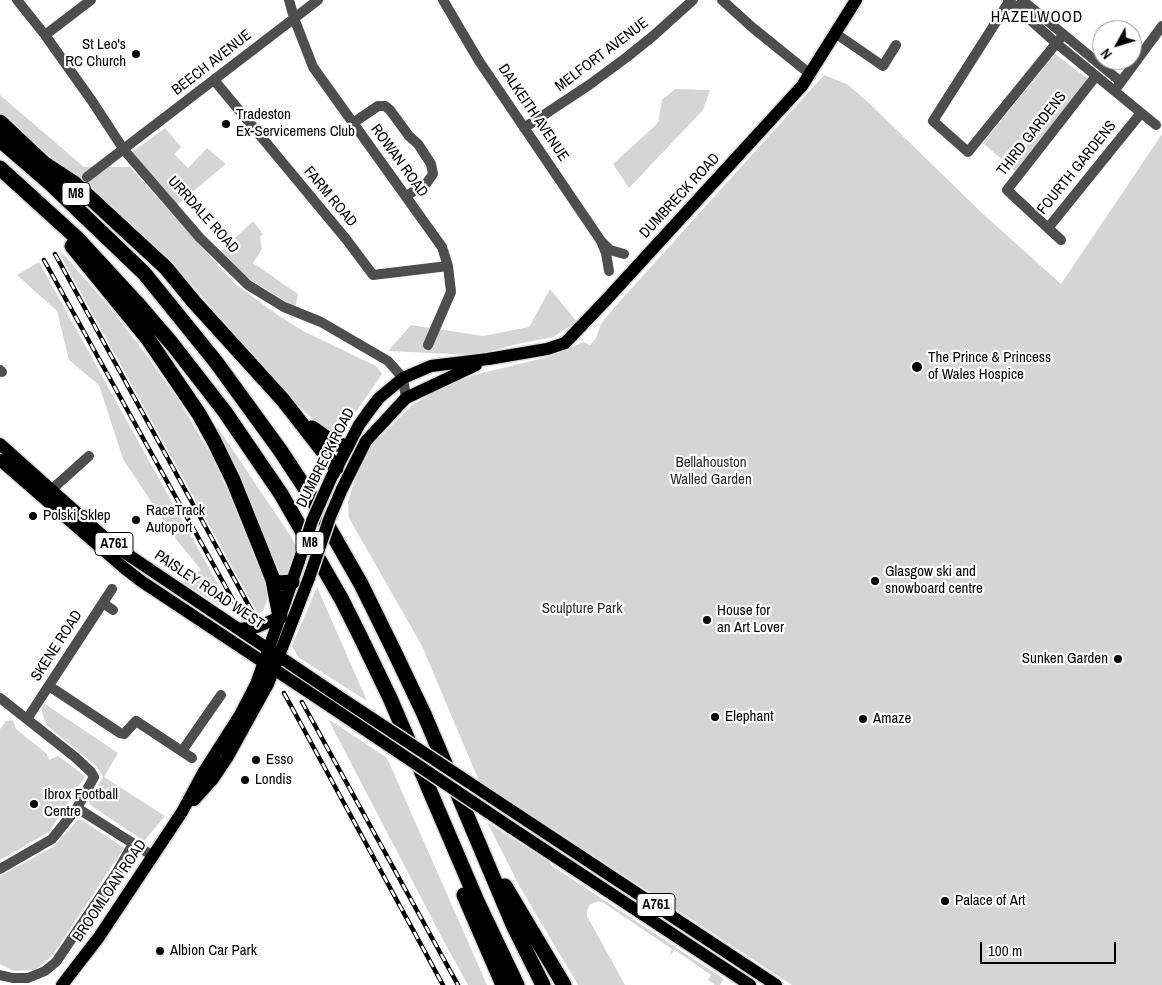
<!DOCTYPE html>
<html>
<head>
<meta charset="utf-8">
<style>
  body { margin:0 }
  #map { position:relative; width:1162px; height:985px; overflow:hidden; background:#fff; font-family:"Archivo Narrow",sans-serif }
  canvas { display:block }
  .north { position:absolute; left:1092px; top:20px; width:50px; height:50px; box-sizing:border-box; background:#fff; border:1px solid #999; border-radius:50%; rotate:231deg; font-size:14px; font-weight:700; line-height:20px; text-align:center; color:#000 }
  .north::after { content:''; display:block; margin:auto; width:18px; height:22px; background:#000; clip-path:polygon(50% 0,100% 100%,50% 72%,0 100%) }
  .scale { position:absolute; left:980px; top:942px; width:136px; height:22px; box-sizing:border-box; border:2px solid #000; border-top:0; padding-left:6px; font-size:15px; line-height:18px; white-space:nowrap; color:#000; -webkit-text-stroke:4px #fff; paint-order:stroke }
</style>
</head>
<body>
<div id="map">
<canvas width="1162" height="985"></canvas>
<div class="north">N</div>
<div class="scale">100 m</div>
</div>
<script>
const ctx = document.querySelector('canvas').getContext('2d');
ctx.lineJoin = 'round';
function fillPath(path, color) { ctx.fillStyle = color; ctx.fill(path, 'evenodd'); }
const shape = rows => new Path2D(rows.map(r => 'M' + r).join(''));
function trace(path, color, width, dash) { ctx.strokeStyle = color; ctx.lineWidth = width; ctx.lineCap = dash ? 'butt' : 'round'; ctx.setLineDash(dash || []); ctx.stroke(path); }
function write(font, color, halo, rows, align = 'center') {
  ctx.font = font + ' "Archivo Narrow",sans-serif'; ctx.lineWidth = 4.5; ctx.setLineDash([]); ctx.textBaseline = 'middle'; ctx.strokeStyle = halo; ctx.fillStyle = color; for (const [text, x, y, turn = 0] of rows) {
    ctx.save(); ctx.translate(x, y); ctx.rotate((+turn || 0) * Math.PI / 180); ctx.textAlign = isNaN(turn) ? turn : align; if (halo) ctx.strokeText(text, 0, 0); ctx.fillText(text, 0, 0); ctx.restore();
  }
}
fillPath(shape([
  [1055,54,1088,79,1015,171,983,143],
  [824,75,847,84,869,103,982,213,1061,284,1162,134,1162,985,792,985,479,781,422,646,349,518,348,502,356,476,371,446,411,406,440,388,474,375,548,357,584,342,590,345,596,338,601,324,613,309],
  [675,89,710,90,703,110,629,188,613,164,658,123,662,100],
  [0,95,84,167,130,167,234,283,279,316,303,331,376,366,382,374,340,435,321,428,285,392,186,278,112,206,35,144,0,113],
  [165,128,181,147,174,154,188,168,207,148,226,164,177,205,132,152],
  [253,221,263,234,260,237,262,249,253,263,298,294,296,304,293,306,248,278,220,252],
  [59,253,64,255,107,304,144,352,178,399,211,455,242,521,270,594,263,611,258,614],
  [39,262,143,450,229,604,222,607,182,582,201,570,175,538,123,459,99,385,69,360,57,311,17,275],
  [550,289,577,322,553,337,518,344,475,355,388,351,411,325,483,336,529,327],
  [218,428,290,535,297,548,287,576,281,577,275,568,212,431],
  [317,587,367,701,298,657,292,646],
  [45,704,118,753,104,777,165,816,144,841,93,807,90,804,89,800,103,777,96,766,46,725,41,708],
  [328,719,387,758,487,985,468,985,441,936],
  [13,720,16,729,47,754,49,760,58,756,85,776,49,832,0,860,0,729,6,721],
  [78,820,82,820,124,848,52,956,35,970,14,971,0,964,0,876,53,847],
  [487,822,550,862,552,866,724,979,720,985,715,985,708,980,711,975,675,950,669,956,672,949,602,902,598,901,589,905,587,912,587,916,625,985,578,985,520,887]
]), '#d5d5d5');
const major = shape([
  [0,444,104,537,124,552,338,696],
  [0,460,123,567,141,581,331,707],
  [333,475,359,425,369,411,379,398,403,378,431,366,488,359,547,349,565,343,607,299,802,86,856,0],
  [342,489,366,441,406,398,476,365],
  [239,629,257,627,280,617],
  [491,797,776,985],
  [194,800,213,779,227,758,268,684,309,578],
  [510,827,750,985],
  [62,985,99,937,182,812,203,773,240,715,256,684,280,617,299,561]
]);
const highway = shape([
  [0,122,50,169],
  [0,140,51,184,144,273,216,362,280,450,313,500,361,584,393,649,424,714,514,927,543,985],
  [42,162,74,183,166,268,194,302,283,400,336,468],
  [0,168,78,239,137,303,173,345,225,412,281,494,342,600,361,638,390,698,477,901,517,985],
  [72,246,148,339,199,414,214,441,233,480,262,552,273,580,280,617],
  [312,428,332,442,346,447],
  [273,580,279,583,292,582],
  [505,886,564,985],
  [464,895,503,985]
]);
trace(major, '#dbdbdb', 15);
trace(highway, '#dbdbdb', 18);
trace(shape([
  [17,0,45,35,92,101,124,150,200,238,248,285,284,307,321,322,388,361,403,378,406,398],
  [289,0,294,18,313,67,442,247,448,266,451,292,428,345],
  [443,0,479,61,601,241],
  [722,0,753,28,810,74],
  [1008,0,1056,43,1156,125],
  [1010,0,933,121,968,152,1063,35],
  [1022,0,1121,82],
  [835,33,883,66,896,45],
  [45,35,91,0],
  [214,80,346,239,373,275,448,266],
  [1118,86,1162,26],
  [353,123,378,106,385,106,390,110,409,136,418,144,431,164,433,174,426,184,406,196],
  [524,128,589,85,627,57,653,36,693,0],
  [87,177,318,0],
  [1048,228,1007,190,1096,76],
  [1061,240,1048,228,1141,113],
  [609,271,606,253,601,241,610,250,624,254],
  [0,370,2,372],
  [51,490,89,456],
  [103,603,113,610],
  [49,686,120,733,124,734,136,721,192,758],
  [0,698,75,757,91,772,94,777,77,808,52,839,0,869],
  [27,719,112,589],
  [182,751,221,695],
  [77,808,153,856],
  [0,975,13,978,28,978,45,971,56,962,117,872,133,844]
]), '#4e4e4e', 10);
trace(major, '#000', 12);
trace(highway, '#000', 15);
const rail = shape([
  [55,254,253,613],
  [44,260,243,618],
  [284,693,443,985],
  [302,702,458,985]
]);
trace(rail, '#000', 4.5);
trace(rail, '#fff', 2.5, [8]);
const majorBridge = shape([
  [299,561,312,521,332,476],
  [309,578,330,517,342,489],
  [338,696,491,797],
  [331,707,510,827]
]);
trace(majorBridge, '#dbdbdb', 15, []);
trace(majorBridge, '#000', 12);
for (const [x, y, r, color] of [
  [136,54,5,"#000"],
  [226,124,5,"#000"],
  [917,367,6,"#000"],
  [33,516,5,"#000"],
  [136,520,5,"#000"],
  [875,581,5,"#000"],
  [707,620,5,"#000"],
  [1118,659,5,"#000"],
  [715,717,5,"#000"],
  [863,719,5,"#000"],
  [256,760,5,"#000"],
  [245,780,5,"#000"],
  [34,804,5,"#000"],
  [945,901,5,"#000"],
  [160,951,5,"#000"]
]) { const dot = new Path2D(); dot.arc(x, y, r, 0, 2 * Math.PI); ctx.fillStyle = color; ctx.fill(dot); trace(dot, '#fff', 2); }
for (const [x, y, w] of [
  [76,194,28],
  [310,543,28],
  [114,544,38],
  [656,905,38]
]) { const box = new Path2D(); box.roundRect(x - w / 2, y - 11.5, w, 23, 4); ctx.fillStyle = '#fff'; ctx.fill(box); trace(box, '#000', 1); }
write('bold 14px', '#000', null, [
  ["M8",76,194],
  ["M8",310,543],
  ["A761",114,544],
  ["A761",656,905]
]);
write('15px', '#000', '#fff', [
  ["St Leo's",126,45,"right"],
  ["RC Church",126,62,"right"],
  ["Tradeston",236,115],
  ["Ex-Servicemens Club",236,132],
  ["The Prince & Princess",928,358],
  ["of Wales Hospice",928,375],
  ["RaceTrack",146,511],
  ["Autoport",146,528],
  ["Polski Sklep",43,516],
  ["Glasgow ski and",885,572],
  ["snowboard centre",885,589],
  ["House for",717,611],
  ["an Art Lover",717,628],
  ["Sunken Garden",1108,659,"right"],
  ["Elephant",725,717],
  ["Amaze",873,719],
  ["Esso",266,760],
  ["Londis",255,780],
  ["Ibrox Football",44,795],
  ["Centre",44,812],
  ["Palace of Art",955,901],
  ["Albion Car Park",170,951]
], 'left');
write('15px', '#000', '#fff', [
  ["MELFORT AVENUE",602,55,-37],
  ["BEECH AVENUE",212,63,-38],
  ["DALKEITH AVENUE",533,113,56],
  ["THIRD GARDENS",1032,134,-52],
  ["ROWAN ROAD",399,161,54],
  ["FOURTH GARDENS",1077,168,-51],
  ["DUMBRECK ROAD",680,196,-47],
  ["FARM ROAD",330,197,50],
  ["URRDALE ROAD",203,215,48],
  ["DUMBRECK ROAD",326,458,-63],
  ["PAISLEY ROAD WEST",209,590,34],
  ["SKENE ROAD",57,646,-57],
  ["BROOMLOAN ROAD",110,891,-56]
]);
write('15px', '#2c2c2c', '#fff', [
  ["Bellahouston",711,463],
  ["Walled Garden",711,480],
  ["Sculpture Park",582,609]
]);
ctx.letterSpacing = '1px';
write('16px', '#000', '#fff', [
  ["HAZELWOOD",1037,18]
]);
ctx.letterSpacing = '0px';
</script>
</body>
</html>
